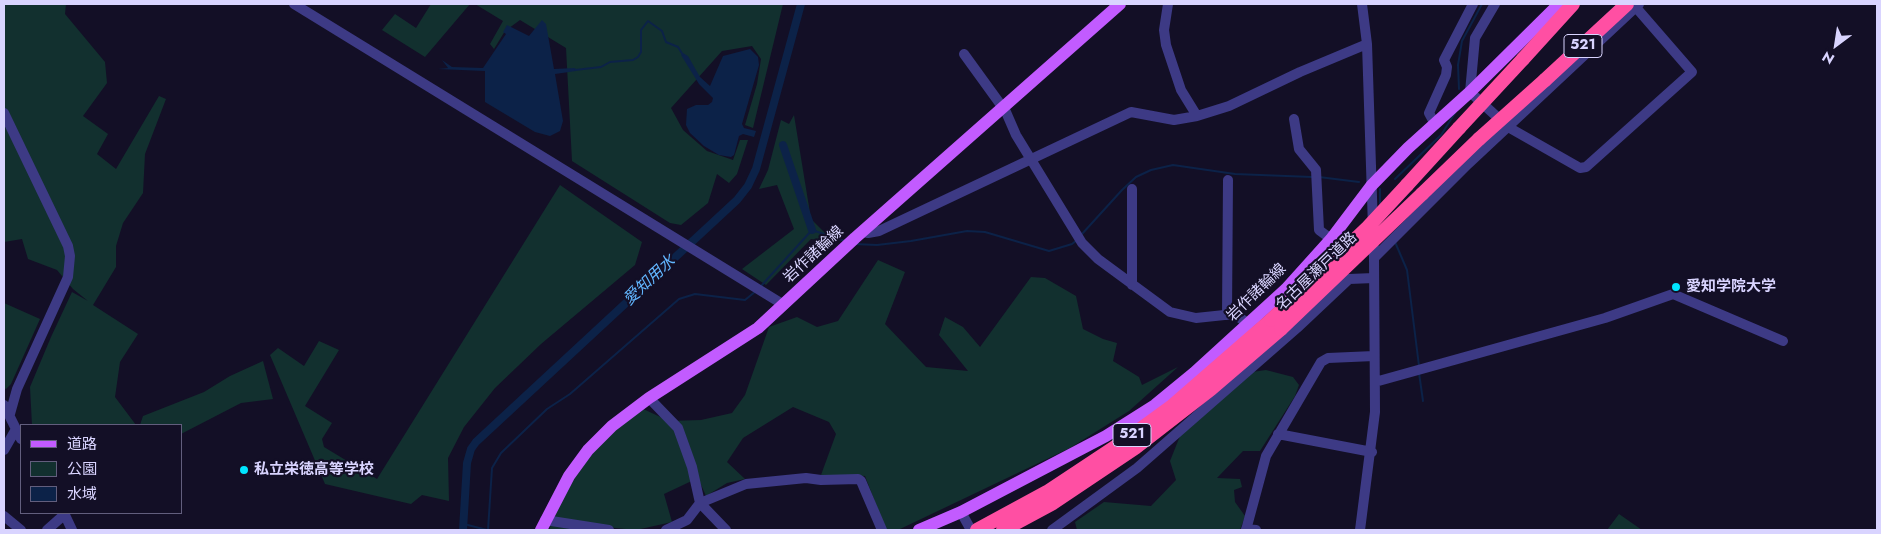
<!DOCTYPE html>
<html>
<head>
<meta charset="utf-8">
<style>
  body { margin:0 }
  #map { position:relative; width:1881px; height:534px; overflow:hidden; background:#130f26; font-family:Jost,"Noto Sans JP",sans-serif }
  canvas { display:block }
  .frame { position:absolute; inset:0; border:5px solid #d9d4ff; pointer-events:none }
  .legend { position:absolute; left:20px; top:424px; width:162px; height:90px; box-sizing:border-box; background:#130f26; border:1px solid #625e7d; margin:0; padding:6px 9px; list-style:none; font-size:15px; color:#d9d4ff }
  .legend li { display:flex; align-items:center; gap:10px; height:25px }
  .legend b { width:25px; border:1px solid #625e7d }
  .north { position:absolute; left:1811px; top:20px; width:50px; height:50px; -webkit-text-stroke:4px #130f26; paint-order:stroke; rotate:211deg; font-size:14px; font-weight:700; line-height:20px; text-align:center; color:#d9d4ff }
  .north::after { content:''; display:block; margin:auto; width:18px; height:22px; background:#d9d4ff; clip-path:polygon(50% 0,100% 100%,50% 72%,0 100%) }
</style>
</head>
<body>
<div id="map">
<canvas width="1881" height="534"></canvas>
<div class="frame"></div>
<ul class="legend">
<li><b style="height:6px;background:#c25bff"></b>道路</li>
<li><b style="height:14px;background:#12302f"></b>公園</li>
<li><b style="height:14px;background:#0c2248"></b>水域</li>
</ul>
<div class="north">N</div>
</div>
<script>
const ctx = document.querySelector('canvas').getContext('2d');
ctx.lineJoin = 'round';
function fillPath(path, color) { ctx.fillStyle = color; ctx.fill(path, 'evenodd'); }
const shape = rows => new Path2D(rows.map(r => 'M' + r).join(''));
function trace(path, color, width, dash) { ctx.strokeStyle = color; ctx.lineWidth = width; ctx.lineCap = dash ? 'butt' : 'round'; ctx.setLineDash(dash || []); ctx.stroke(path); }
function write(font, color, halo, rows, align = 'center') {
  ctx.font = font + ' Jost,"Noto Sans JP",sans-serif'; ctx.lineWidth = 4.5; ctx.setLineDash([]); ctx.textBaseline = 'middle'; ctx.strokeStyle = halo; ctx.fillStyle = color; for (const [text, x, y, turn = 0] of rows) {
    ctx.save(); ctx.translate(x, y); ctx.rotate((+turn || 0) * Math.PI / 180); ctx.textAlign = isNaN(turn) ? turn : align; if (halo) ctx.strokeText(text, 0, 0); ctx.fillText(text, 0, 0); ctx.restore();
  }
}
fillPath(shape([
  [4,4,66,4,65,14,105,62,107,83,83,116,108,134,97,154,116,169,159,96,166,99,145,154,143,193,123,223,116,246,116,267,93,305,138,334,120,362,115,397,136,425,32,425,30,387,51,337,72,292,88,301,73,289,57,270,28,259,22,239,4,242],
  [431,4,470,4,425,57,382,30,395,14,416,28],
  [475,4,783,4,753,128,745,125,757,84,761,59,752,46,722,51,671,108,683,130,707,151,733,160,740,140,748,140,737,174,729,183,717,174,708,203,681,225,670,223,572,161,566,48,520,20,505,31,494,49,490,44,503,21],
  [794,115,811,219,834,242,811,239,766,285,742,269,794,229,777,185,759,189,768,170,781,120,789,124],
  [560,185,642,242,635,265,541,344,495,388,464,427,448,458,449,501,422,495,411,504,325,484,270,355,278,348,304,366,319,341,339,350,305,406,332,423,322,439,324,447,377,479],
  [878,260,905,272,885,324,926,367,968,371,939,335,945,317,963,327,980,347,1031,277,1045,278,1076,296,1083,329,1103,339,1117,343,1113,361,1139,377,1142,385,1178,367,1129,411,1070,448,898,530,886,530,865,476,821,475,836,434,829,422,793,407,743,438,727,462,745,479,727,483,706,496,698,478,664,494,672,522,636,530,605,527,603,530,549,530,564,491,598,446,641,408,669,421,701,420,732,413,745,395,769,327,797,317,817,327,838,321],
  [4,303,40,319,11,384,6,389,4,388],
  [263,361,273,399,241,403,181,434,181,425,140,425,143,416,204,392,230,376],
  [1266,370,1293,377,1299,385,1295,396,1260,451,1243,451,1217,478,1240,479,1242,487,1234,490,1235,502,1245,516,1240,530,1077,530,1075,522,1104,502,1151,506,1176,480,1170,461,1180,436,1252,372],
  [1619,514,1642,530,1607,530]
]), '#12302f');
fillPath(shape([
  [542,20,546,24,554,69,575,68,576,71,555,74,563,121,560,131,550,136,535,132,485,102,485,71,438,69,448,68,442,60,452,67,483,68,506,34,503,32,507,25,529,36],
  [750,49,758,57,759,65,742,124,744,128,756,131,754,137,743,134,739,136,734,155,731,157,719,155,704,146,690,133,686,125,687,109,696,105,708,105,712,102,713,98,699,84,681,55,683,53,688,56,700,77,710,86,723,56]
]), '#0c2248');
trace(shape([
  [575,70,601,67,610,62,633,60,638,57,641,52,641,30,648,21,662,31,666,42,678,47,683,55],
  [1459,89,1458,65,1462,41,1482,4],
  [1319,177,1359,182],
  [1395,179,1441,135,1455,113],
  [1380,189,1380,204],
  [1082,234,1122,190,1136,177,1151,170,1173,165,1235,174,1312,177],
  [1395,242,1407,270,1419,366],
  [854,244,877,245,911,241,967,231,985,232,1049,251,1072,244,1077,240],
  [761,286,812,230,845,241],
  [1419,373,1423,401],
  [464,524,487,530],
  [488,530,492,468,501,453,547,409,570,394,679,299,695,294,745,300,756,291]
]), '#0c2248', 2);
trace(shape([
  [783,145,812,230],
  [463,530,467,463,471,449,476,442,737,200,748,186,756,169,801,4]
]), '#0c2248', 8);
trace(shape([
  [294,4,784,305],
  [1168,4,1164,30,1166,45,1181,90,1197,116],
  [1495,4,1475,38,1470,92,1508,127,1580,168,1586,167,1692,72,1633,4],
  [964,54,1006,112,1016,135,1082,243,1098,259,1170,312,1196,318,1234,314,1249,324],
  [4,113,68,246,70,256,68,277,17,389,10,414],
  [1294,119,1299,149,1316,170,1319,230,1331,239],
  [1435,124,1429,113,1446,75,1447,67,1444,60,1473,4],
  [863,232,868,233,879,231,1131,112,1174,120,1197,116,1229,106,1300,72,1367,44],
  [1374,258,1468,164,1639,4],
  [1132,285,1132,189],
  [1227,315,1228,180],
  [1375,382,1605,318,1673,294,1783,341],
  [649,398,678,428,692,467,700,503,726,530],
  [4,405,21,439],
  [1278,434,1372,452],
  [4,450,16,429],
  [961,512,971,530],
  [64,513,72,530],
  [4,516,21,530],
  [545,520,609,530],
  [1246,529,1256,530],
  [47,530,65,514],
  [666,530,687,520,700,503,746,484,806,478,821,480,858,479,861,481,882,530],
  [1052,530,1137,468,1297,328,1349,279,1374,278],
  [1246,530,1266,456,1321,362,1328,358,1374,356],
  [1360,530,1375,412,1374,258,1367,44,1362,4]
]), '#3d3a85', 10);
trace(shape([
  [541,530,569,476,588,450,612,426,649,398,758,328,855,238,1120,4],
  [919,530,961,512,1106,436,1155,405,1194,373,1286,289,1331,239,1371,186,1408,148,1470,92,1559,4]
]), '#c25bff', 12);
trace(shape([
  [1523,59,1573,4],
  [1545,80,1627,4],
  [1407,185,1459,128],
  [1422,194,1479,139],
  [977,530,1047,492,1127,439,1171,407,1271,320],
  [1003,530,1053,503,1135,448,1211,389,1281,329]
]), '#ff4fa3', 14);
trace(shape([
  [1459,128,1523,59],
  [1479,139,1545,80],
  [1271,320,1368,227,1407,185],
  [1281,329,1422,194]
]), '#ff4fa3', 14);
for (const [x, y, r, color] of [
  [1676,287,5,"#00e5ff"],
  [244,470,5,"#00e5ff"]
]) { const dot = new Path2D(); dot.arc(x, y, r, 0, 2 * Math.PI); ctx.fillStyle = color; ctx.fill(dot); trace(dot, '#130f26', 2); }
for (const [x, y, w] of [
  [1583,46,38],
  [1132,435,38]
]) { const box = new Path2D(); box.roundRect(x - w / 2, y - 11.5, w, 23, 4); ctx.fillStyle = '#130f26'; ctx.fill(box); trace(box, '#d9d4ff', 1); }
write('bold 14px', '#d9d4ff', null, [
  ["521",1583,46],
  ["521",1132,435]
]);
write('15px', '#d9d4ff', '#130f26', [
  ["岩作諸輪線",814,255,-43],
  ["名古屋瀬戸道路",1317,272,-44],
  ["岩作諸輪線",1257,293,-44]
]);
write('bold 15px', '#d9d4ff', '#130f26', [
  ["愛知学院大学",1686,287],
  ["私立栄徳高等学校",254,470]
], 'left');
write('italic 16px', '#62b6ff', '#130f26', [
  ["愛知用水",650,281,-43]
]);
</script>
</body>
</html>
